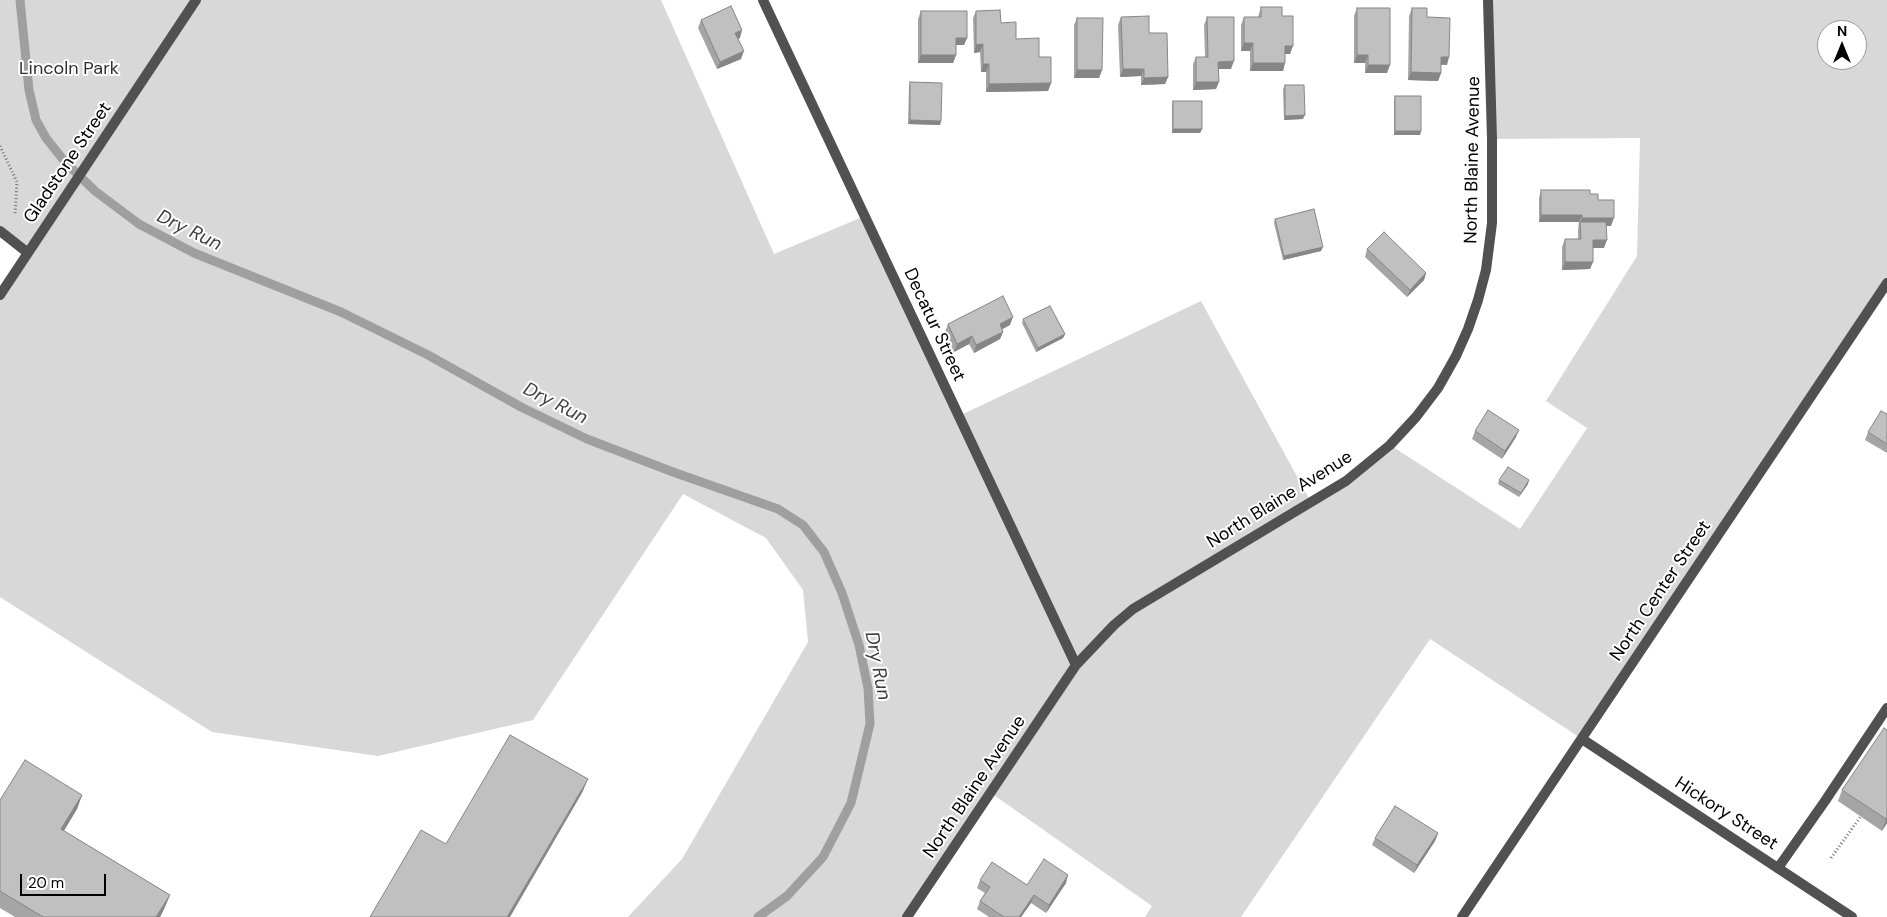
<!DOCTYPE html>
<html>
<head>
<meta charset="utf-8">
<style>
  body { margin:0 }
  #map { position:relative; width:1887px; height:917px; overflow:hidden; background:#fff; font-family:"DM Sans",sans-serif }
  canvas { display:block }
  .north { position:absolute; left:1817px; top:20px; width:50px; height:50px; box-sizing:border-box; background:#fff; border:1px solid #999; border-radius:50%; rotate:0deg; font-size:14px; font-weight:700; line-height:20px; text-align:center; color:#000 }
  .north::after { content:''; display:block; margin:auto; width:18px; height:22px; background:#000; clip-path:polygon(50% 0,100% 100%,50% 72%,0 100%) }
  .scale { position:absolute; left:20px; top:874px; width:86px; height:22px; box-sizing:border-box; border:2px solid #000; border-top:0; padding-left:6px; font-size:15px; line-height:18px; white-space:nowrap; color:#000; -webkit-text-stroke:4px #fff; paint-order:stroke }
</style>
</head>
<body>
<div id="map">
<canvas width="1887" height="917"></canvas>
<div class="north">N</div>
<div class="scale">20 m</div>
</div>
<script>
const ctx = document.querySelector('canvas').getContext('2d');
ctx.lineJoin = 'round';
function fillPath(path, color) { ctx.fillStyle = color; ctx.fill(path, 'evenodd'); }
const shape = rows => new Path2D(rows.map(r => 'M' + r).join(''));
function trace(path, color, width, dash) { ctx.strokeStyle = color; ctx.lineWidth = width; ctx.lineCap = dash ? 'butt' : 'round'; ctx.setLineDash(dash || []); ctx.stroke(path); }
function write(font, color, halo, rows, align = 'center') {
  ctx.font = font + ' "DM Sans",sans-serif'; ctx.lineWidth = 4; ctx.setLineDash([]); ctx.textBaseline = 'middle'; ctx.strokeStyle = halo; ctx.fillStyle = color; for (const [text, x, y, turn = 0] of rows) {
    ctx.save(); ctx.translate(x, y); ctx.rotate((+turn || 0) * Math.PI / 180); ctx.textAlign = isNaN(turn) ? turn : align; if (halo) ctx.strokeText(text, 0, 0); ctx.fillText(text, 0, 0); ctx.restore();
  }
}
fillPath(shape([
  [0,0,661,0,774,254,865,216,959,416,1201,301,1311,502,1390,445,1520,529,1587,428,1546,401,1637,256,1640,138,1492,139,1488,0,1887,0,1887,283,1582,739,1430,639,1241,917,1145,917,1152,906,991,793,907,917,628,917,682,859,808,642,803,590,766,538,683,494,533,720,378,756,212,732,0,597,0,295,28,253,0,231],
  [1827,30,1857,30,1857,60,1827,60]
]), '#d8d8d8');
trace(shape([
  [20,0,29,90,36,120,46,138,65,162,95,191,139,224,194,253,341,312,428,355,521,407,587,439,673,472,778,509,803,525,824,552,842,593,859,645,868,688,870,724,851,803,823,857,787,896,758,917]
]), '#9f9f9f', 9);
trace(shape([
  [0,146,17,182,15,215],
  [1831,858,1861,816]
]), '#737373', 3, [1, 2.5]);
trace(shape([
  [1778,868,1825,801,1887,708]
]), '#515151', 10);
trace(shape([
  [763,0,1076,665],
  [0,231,28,253],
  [0,295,196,0],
  [1582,739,1852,917],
  [907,917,1076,665,1114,625,1133,609,1346,481,1390,445,1416,417,1438,388,1456,356,1468,329,1478,300,1486,270,1492,223,1492,139,1488,0],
  [1462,917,1887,283]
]), '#515151', 10);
fillPath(shape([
  [1261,7,1282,16,1290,54,1285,54,1283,71,1250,71,1250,51,1241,51,1241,25,1244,17,1258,17],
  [1357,8,1387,73,1365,73,1365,63,1354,63,1354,16],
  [1412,8,1427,17,1447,65,1441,65,1441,73,1438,81,1408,80,1409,16],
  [921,11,967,38,964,45,956,45,956,55,953,63,918,63,918,19],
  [976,11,1001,23,1016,39,1051,83,1048,91,986,92,986,72,981,72,980,52,974,53,973,18],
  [1121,17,1149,33,1168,77,1165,84,1141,85,1141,76,1120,77,1118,25],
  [1207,17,1231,69,1219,69,1216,89,1193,90,1193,64,1196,57,1205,57,1204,25],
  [1077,18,1102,70,1099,78,1074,78,1074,25],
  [701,20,740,38,738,39,741,59,717,69,698,28],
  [910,82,941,121,940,125,908,124,909,86],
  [1285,85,1303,119,1284,120,1283,89],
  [1395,96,1421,131,1420,135,1394,135,1394,100],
  [1173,101,1202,129,1200,133,1172,133,1172,105],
  [1541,190,1590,194,1598,200,1611,226,1606,226,1604,248,1593,248,1590,269,1562,270,1562,247,1565,239,1578,239,1578,230,1579,222,1539,222,1539,198],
  [1275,219,1321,251,1283,260,1274,223],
  [1367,249,1426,273,1424,280,1407,297,1365,257],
  [1023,319,1065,334,1063,338,1036,352,1022,323],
  [948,324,1010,325,1002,329,1003,332,1000,339,974,353,969,344,954,352,945,332],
  [1887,414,1887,453,1865,440,1868,432],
  [1475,431,1516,437,1502,459,1472,439],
  [1499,480,1528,484,1519,497,1498,484],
  [1887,730,1887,823,1882,831,1838,801,1842,790],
  [82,795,77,809,64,831,170,895,164,909,160,917,15,917,0,908,0,800],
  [1438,833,1435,841,1414,873,1372,845,1375,838],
  [980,880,1027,885,1066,883,1046,913,1031,903,1021,917,989,917,977,909,980,901,985,893,977,888]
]), '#a5a5a5');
fillPath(shape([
  [742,30,740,38,732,41,735,33],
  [956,38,967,38,964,45,953,45],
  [1244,43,1253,43,1250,51,1241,51],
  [983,44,980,52,974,53,976,45],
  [1285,46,1293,46,1290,54,1283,54],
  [744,51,741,59,717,69,720,62],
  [921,55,956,55,953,63,918,63],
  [1357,55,1368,55,1365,63,1354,63],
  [1441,57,1449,57,1447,65,1438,64],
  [1234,61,1231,69,1216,69,1218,62],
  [1253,63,1285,63,1283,71,1250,71],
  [983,64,989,64,986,72,981,72],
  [1368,65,1390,65,1387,73,1365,73],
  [1123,69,1144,69,1141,76,1120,77],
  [1077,70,1102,70,1099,78,1074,78],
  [1411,72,1441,73,1438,81,1408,80],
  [1168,77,1165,84,1141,85,1144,78],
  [1196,82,1219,82,1216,89,1193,90],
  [1051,83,1048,91,986,92,989,84],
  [1305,115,1303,119,1284,120,1285,116],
  [910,120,941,121,940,125,908,124],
  [1173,129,1202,129,1200,133,1172,133],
  [1395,131,1421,131,1420,135,1394,135],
  [1541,215,1582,215,1579,222,1539,222],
  [1582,218,1614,218,1611,226,1580,226,1580,223],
  [1593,240,1607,240,1604,248,1590,248],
  [1323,247,1321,251,1283,260,1284,256],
  [1565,262,1593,262,1590,269,1562,270],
  [1426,273,1424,280,1407,297,1410,290],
  [1013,317,1010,325,997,332,1000,324],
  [1003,332,1000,339,974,353,976,345],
  [1065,334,1063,338,1036,352,1038,348],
  [972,336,969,344,954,352,957,344],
  [1519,430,1516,437,1502,459,1505,451],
  [1529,480,1528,484,1519,497,1521,493],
  [588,779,582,793,510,917,507,917],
  [82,795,77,809,56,843,61,829],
  [1887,817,1887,823,1882,831,1886,819],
  [1438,833,1435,841,1414,873,1417,865],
  [1068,875,1066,883,1046,913,1049,905],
  [170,895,164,909,160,917,156,917],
  [1034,895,1031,903,1021,917,1019,917]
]), '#868686');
const building = shape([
  [731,6,742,30,735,33,744,51,720,62,701,20,731,6],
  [1261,7,1282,7,1282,16,1293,16,1293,46,1285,46,1285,63,1253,63,1253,43,1244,43,1244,17,1261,17,1261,7],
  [1357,8,1390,8,1390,65,1368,65,1368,55,1357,55,1357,8],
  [1412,8,1427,8,1427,17,1450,18,1449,57,1441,57,1441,73,1411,72,1412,8],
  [1000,10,1001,23,1016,22,1016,39,1039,38,1039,57,1051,57,1051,83,989,84,989,64,983,64,983,44,976,45,976,11,1000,10],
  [921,11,967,11,967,38,956,38,956,55,921,55,921,11],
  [1149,16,1149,33,1167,33,1168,77,1144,78,1144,69,1123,69,1121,17,1149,16],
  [1207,17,1234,17,1234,61,1218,62,1219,82,1196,82,1196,57,1208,57,1207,17],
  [1077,18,1103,18,1102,70,1077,70,1077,18],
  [910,82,942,83,941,121,910,120,910,82],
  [1285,85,1304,85,1305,115,1285,116,1285,85],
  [1395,96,1421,96,1421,131,1395,131,1395,96],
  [1173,101,1202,101,1202,129,1173,129,1173,101],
  [1541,190,1590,190,1590,194,1598,194,1598,200,1614,200,1614,218,1582,218,1582,215,1541,215,1541,190],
  [1314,209,1323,247,1284,256,1275,219,1314,209],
  [1580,222,1606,222,1607,240,1593,240,1593,262,1565,262,1565,239,1581,239,1580,222],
  [1384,232,1426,273,1410,290,1367,249,1384,232],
  [1003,296,1013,317,1000,324,1003,332,976,345,972,336,957,344,948,324,1003,296],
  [1050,306,1065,334,1038,348,1023,319,1050,306],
  [1488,410,1519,430,1505,451,1475,431,1488,410],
  [1881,411,1887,414,1887,444,1868,432,1881,411],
  [1508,467,1529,480,1521,493,1499,480,1508,467],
  [1884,728,1887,730,1887,817,1886,819,1842,790,1884,728],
  [510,735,588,779,507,917,370,917,421,830,446,844,510,735],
  [25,760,82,795,61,829,170,895,156,917,43,917,0,891,0,800,25,760],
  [1395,806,1438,833,1417,865,1375,838,1395,806],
  [1044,859,1068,875,1049,905,1034,895,1019,917,1004,917,980,901,990,887,980,880,992,862,1027,885,1044,859]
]);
fillPath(building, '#c0c0c0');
trace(building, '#868686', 1);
write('18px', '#2f2f2f', '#fff', [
  ["Lincoln Park",69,69]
]);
write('18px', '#000', '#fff', [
  ["North Blaine Avenue",1473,160,-89],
  ["Gladstone Street",68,163,-56],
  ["Decatur Street",934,325,65],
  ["North Blaine Avenue",1280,500,-32],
  ["North Center Street",1661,591,-56],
  ["North Blaine Avenue",975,787,-56],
  ["Hickory Street",1726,814,33]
]);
write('italic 19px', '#404040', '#fff', [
  ["Dry Run",189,231,26],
  ["Dry Run",555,404,27],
  ["Dry Run",877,666,79]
]);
</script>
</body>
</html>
